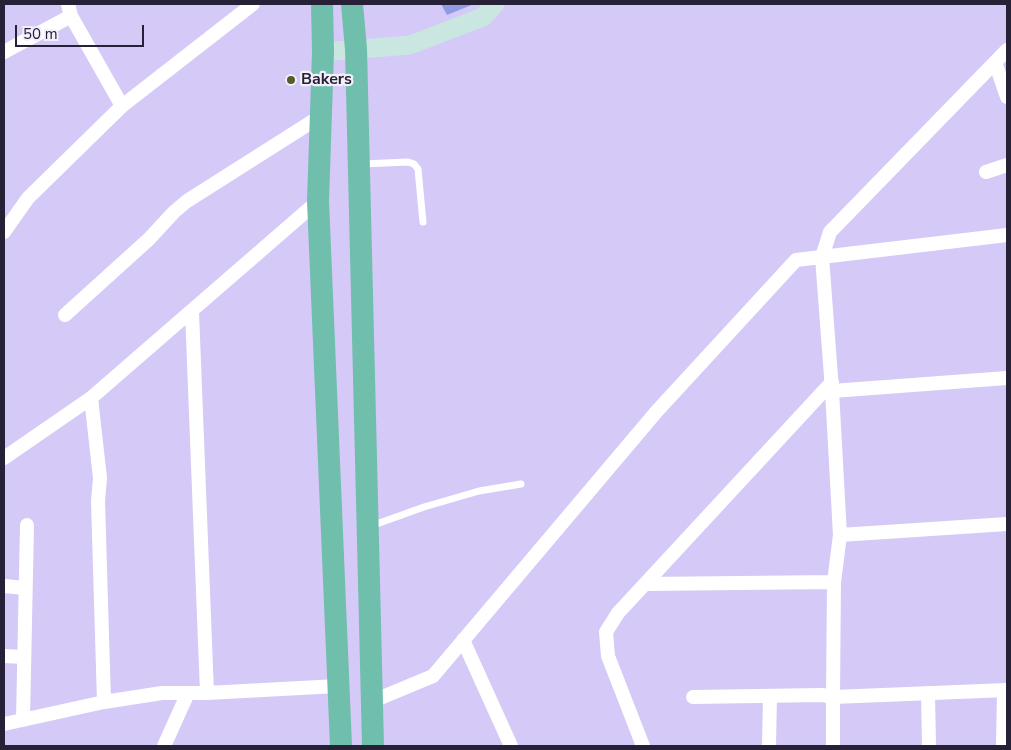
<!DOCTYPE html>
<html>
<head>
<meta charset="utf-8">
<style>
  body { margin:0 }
  #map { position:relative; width:1011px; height:750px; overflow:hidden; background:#d5c9f7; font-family:"Nunito Sans",sans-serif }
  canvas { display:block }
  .frame { position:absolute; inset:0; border:5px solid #272137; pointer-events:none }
  .scale { position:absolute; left:15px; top:25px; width:129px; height:22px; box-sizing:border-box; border:2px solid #272137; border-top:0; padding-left:6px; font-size:15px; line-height:18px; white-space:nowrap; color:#272137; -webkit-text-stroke:4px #f3f0fc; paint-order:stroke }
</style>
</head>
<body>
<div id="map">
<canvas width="1011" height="750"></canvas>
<div class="frame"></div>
<div class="scale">50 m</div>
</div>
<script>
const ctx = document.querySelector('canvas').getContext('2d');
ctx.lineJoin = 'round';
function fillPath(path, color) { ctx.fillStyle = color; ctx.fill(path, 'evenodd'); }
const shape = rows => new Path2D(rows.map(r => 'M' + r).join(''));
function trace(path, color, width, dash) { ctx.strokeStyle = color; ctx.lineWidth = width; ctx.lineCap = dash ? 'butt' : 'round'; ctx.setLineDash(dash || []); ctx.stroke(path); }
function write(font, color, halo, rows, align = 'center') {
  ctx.font = font + ' "Nunito Sans",sans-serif'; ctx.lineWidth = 4.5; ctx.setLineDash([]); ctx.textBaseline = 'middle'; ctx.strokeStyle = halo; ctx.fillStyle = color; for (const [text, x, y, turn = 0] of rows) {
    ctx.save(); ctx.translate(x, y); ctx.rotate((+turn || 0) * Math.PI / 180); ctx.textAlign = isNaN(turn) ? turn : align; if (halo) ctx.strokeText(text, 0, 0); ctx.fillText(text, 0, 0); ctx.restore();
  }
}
fillPath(shape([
  [441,4,474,4,447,15]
]), '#909be7');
trace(shape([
  [362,164,408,162,414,164,418,169,423,222],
  [371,526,424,507,479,491,521,484]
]), '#fff', 7);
trace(shape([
  [71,16,122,106],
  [4,52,71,16,68,4],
  [995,62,1007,97],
  [986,172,1007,165],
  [4,232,28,198,122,106,253,4],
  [192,312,207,693],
  [65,315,149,239,174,212,187,201,321,116],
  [1007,378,832,391,840,535,834,582,833,697,1007,690],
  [832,390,822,257,830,232,1007,50],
  [91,398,100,478,98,501,104,702],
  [4,458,91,398,318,201],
  [840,535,1007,524],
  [646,584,834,582],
  [4,586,25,588],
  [463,640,511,746],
  [4,656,24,657],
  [928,693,929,746],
  [693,697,822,695,833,697,833,746],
  [373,701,433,676,657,411,796,260,1007,235],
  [23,720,27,525],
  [4,724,104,702,162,693,207,693,338,686],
  [164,746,188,693],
  [643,746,608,656,606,632,618,613,832,382],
  [769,746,770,696],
  [1003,746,1004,690]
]), '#fff', 14);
trace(shape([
  [323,52,410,45,483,17,495,4]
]), '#c9e6e0', 19);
trace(shape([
  [322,4,323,52,318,201,341,746],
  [352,4,356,49,373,746]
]), '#70beac', 22);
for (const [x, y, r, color] of [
  [291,80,5,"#555d2c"]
]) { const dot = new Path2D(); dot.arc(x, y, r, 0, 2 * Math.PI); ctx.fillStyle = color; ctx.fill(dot); trace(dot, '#f3f0fc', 2); }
write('bold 16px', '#272137', '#f3f0fc', [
  ["Bakers",301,80]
], 'left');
</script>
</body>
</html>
